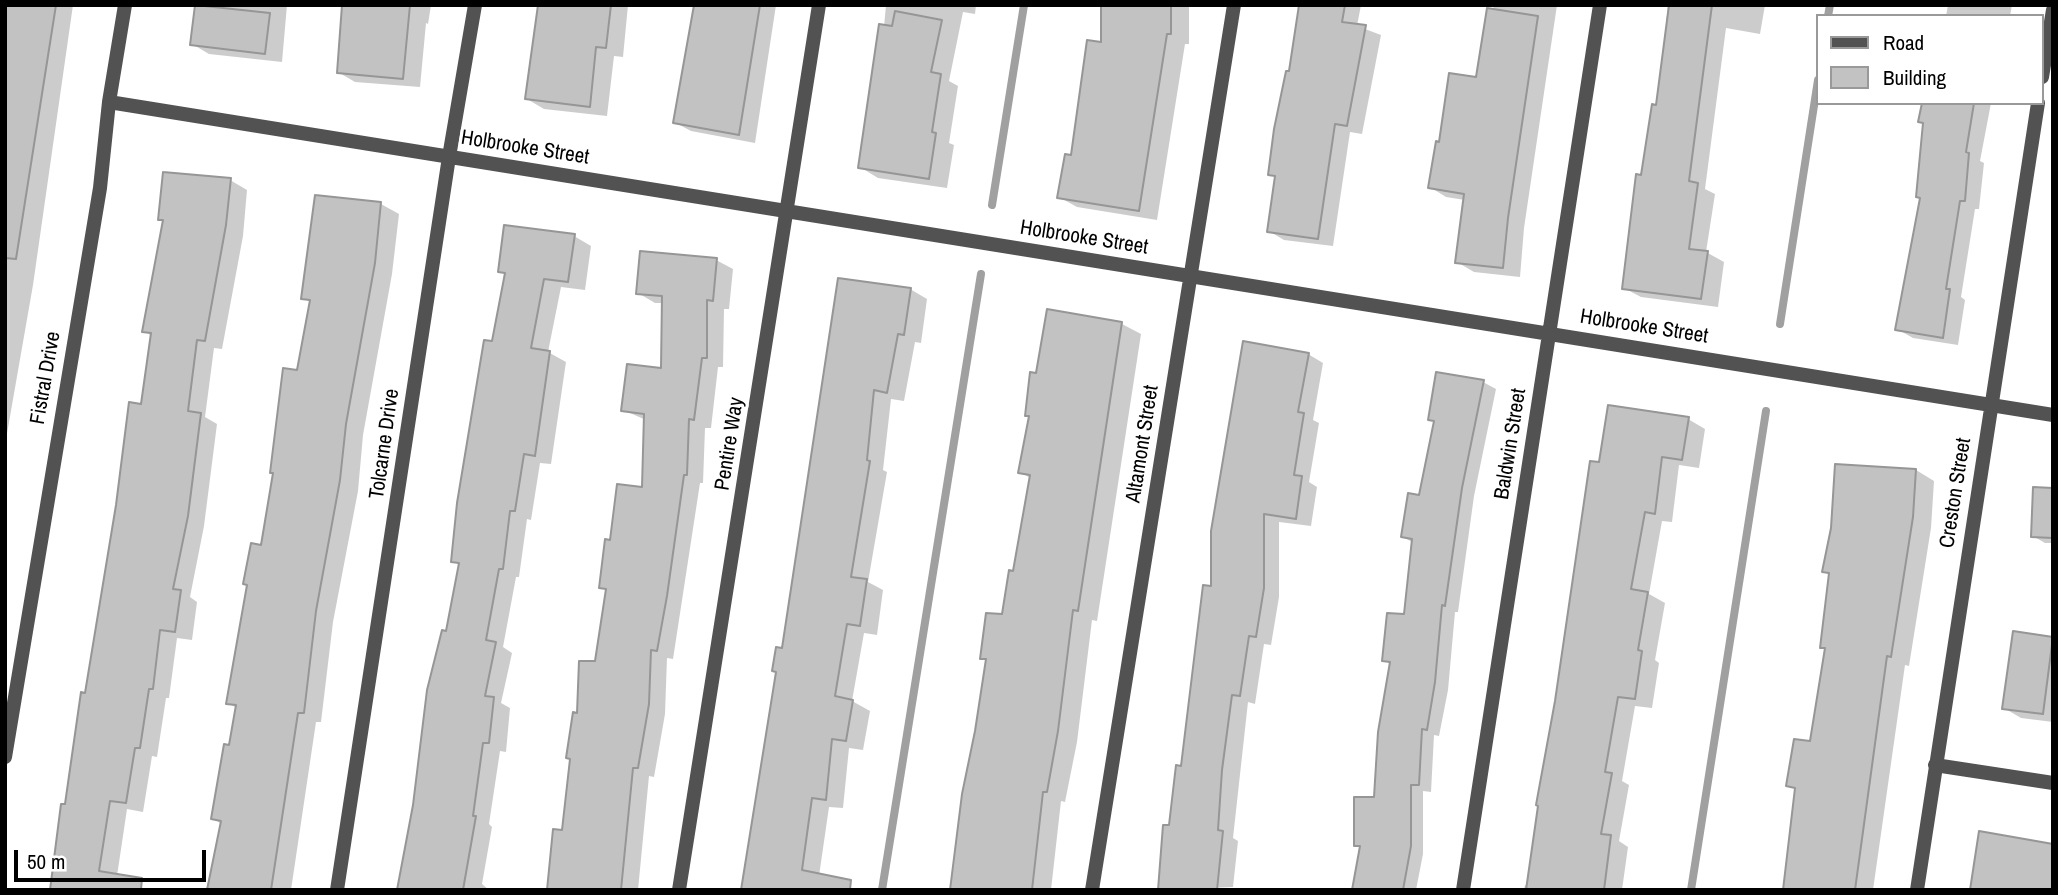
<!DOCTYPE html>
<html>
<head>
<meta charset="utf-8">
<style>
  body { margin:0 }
  #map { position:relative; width:2058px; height:895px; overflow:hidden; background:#fff; font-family:"Archivo Narrow",sans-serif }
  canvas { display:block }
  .frame { position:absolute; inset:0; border:7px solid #000; pointer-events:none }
  .legend { position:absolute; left:1816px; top:14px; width:228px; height:91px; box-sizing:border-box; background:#fff; border:2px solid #999; margin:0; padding:9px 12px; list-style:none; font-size:21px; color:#000 }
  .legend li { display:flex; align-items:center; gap:14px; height:35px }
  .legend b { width:35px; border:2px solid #999 }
  .scale { position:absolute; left:14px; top:850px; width:192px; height:32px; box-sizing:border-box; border:4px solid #000; border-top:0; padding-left:9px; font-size:21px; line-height:24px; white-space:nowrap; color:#000; -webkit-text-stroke:5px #fff; paint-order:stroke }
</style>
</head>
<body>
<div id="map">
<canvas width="2058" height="895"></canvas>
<div class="frame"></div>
<ul class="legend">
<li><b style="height:9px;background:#525252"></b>Road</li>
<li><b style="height:19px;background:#c2c2c2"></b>Building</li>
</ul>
<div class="scale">50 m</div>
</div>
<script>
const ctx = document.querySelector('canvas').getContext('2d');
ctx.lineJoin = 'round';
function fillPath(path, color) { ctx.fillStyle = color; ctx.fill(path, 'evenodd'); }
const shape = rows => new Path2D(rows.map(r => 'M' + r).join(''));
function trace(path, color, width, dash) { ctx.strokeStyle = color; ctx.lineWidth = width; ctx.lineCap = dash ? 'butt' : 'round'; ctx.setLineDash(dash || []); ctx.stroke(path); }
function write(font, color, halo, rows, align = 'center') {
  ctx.font = font + ' "Archivo Narrow",sans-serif'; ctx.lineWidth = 6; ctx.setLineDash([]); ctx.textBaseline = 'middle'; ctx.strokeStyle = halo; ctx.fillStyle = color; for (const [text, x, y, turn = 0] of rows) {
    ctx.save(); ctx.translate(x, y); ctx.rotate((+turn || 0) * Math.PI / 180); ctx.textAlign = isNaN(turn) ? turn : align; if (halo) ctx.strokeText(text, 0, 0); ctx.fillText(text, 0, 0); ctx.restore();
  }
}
fillPath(shape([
  [5,5,73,5,33,285,5,445],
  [198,5,287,5,282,62,209,54,192,44],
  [339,5,431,5,428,24,426,23,420,87,355,82,338,72,344,8],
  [540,5,628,5,623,57,614,56,607,116,544,109,527,99],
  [700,5,776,5,755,143,691,131,674,122],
  [886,5,976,5,975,14,963,12,949,81,958,86,949,143,954,145,947,188,878,178,860,167,875,49,880,26,884,27],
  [1102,5,1189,5,1189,44,1185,44,1157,220,1077,207,1059,197,1102,44],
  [1303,5,1361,5,1357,26,1381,35,1362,134,1350,132,1333,246,1284,240,1269,231,1277,178,1270,174],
  [1494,5,1557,5,1524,228,1520,277,1474,272,1457,262,1465,200,1446,197,1430,187,1441,144,1478,79],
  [1668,5,1765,5,1760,34,1726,28,1705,189,1715,194,1706,252,1724,262,1718,307,1641,297,1624,288,1657,107],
  [1948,5,2012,5,2010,16,1946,16],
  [1923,103,1991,103,1980,161,1984,163,1979,209,1975,209,1961,297,1965,300,1958,345,1913,338,1897,329,1921,198],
  [230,180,247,190,243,236,222,349,214,348,205,417,217,424,204,526,190,597,197,602,192,640,177,638,169,698,166,698,157,757,152,756,143,812,127,809,117,876,52,890,94,637,96,637,131,404,143,406,152,336,144,331,165,221,160,219],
  [381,204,399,214,392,274,363,435,358,491,333,622,321,722,316,722,291,890,206,890,222,824,212,818,237,708,228,703,233,661,248,585,262,547,312,303,303,298],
  [574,236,591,246,585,290,561,287,548,352,566,362,551,464,540,463,531,520,527,519,519,577,516,577,503,647,512,653,501,703,510,708,506,752,500,751,489,824,492,827,482,884,489,890,399,890,461,566,453,561,506,275,500,271],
  [716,260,733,269,729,309,724,309,723,367,718,367,711,428,705,428,703,483,700,483,673,659,667,658,665,714,654,777,649,776,638,890,548,890,563,832,579,715,597,663,607,591,601,587,611,542,643,489,646,420,623,410,663,370,663,303,655,303,638,293],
  [840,280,910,289,927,299,921,343,915,342,904,401,891,399,883,470,887,472,868,582,883,590,877,635,864,633,852,701,870,711,863,750,849,748,843,808,829,807,819,876,742,890,784,650],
  [1122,324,1141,334,1097,621,1092,620,1077,742,1065,802,1061,801,1051,890,952,890,987,661,982,658,1004,616,1032,479,1020,472,1031,417,1027,415,1037,375],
  [1308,354,1323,363,1313,420,1319,423,1309,482,1317,487,1311,526,1279,522,1279,597,1271,645,1264,644,1255,704,1248,702,1233,838,1238,841,1233,887,1159,890,1212,588],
  [1483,382,1496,389,1474,496,1458,612,1455,612,1448,690,1439,736,1434,735,1431,792,1423,791,1423,854,1416,890,1354,890,1362,848,1356,845,1376,798,1392,665,1384,660,1406,616,1414,543,1403,537,1421,497],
  [1688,419,1705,429,1699,468,1679,465,1672,522,1662,521,1649,594,1665,603,1655,660,1659,663,1652,708,1635,706,1622,781,1629,785,1619,841,1628,847,1622,890,1524,890,1525,885,1529,886,1601,464],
  [1916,470,1934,481,1931,528,1909,666,1905,665,1873,890,1783,890,1797,790,1788,785,1811,743,1826,649,1822,647,1830,575,1824,572],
  [2053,490,2053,543,2045,543,2033,536],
  [2053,639,2053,722,2021,718,2004,708]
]), '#0003');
trace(shape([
  [1828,16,1830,5],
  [992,205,1024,5],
  [1780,324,1818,80],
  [882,890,981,274],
  [1691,890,1766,411]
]), '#a0a0a0', 8);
const building = shape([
  [5,5,56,5,16,259,5,258,5,5],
  [195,5,270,13,265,54,190,45,195,5],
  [342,5,410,5,403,79,337,73,342,5],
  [538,5,611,5,606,48,596,47,590,107,525,99,538,5],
  [694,5,760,5,739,135,673,123,694,5],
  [1101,5,1171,5,1171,34,1167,34,1139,211,1057,198,1065,154,1071,155,1087,40,1101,42,1101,5],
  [1299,5,1345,5,1342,22,1366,25,1347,126,1335,124,1318,239,1267,232,1275,176,1268,175,1274,129,1286,71,1289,71,1299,5],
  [1669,5,1712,5,1689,181,1698,183,1689,249,1708,251,1701,299,1622,289,1636,174,1641,175,1652,104,1656,105,1669,5],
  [1487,8,1538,16,1508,218,1503,268,1455,263,1464,194,1428,188,1436,141,1439,142,1449,73,1476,77,1487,8],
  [895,11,942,20,931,72,941,74,932,132,936,133,929,179,858,168,879,24,892,26,895,11],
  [1922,103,1974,103,1966,152,1969,153,1965,201,1960,201,1946,289,1950,289,1943,338,1895,330,1920,198,1916,197,1923,123,1918,122,1922,103],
  [163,172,231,178,226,225,205,341,197,340,188,411,201,413,188,516,173,589,181,590,175,632,160,630,153,689,149,689,140,748,135,748,126,803,110,801,99,871,142,878,141,890,50,890,61,804,65,804,81,692,85,693,116,505,129,402,141,404,151,333,142,332,163,220,158,220,163,172],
  [315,195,381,202,375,263,346,424,340,480,316,611,304,713,298,713,271,890,207,890,221,821,211,819,224,744,229,745,236,705,226,704,247,585,243,584,251,543,261,545,273,473,270,473,283,368,297,370,310,300,301,299,315,195],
  [504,225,575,234,568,282,544,279,531,348,550,351,535,456,524,454,515,511,510,511,503,569,499,569,486,640,496,642,485,696,494,697,489,743,483,743,473,816,476,816,463,890,397,890,413,805,427,690,442,630,446,631,459,563,451,562,457,503,484,340,492,341,505,273,498,272,504,225],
  [640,251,717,258,713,301,707,300,707,358,702,358,694,420,689,419,687,475,684,475,667,596,657,651,651,650,649,704,638,768,633,768,621,890,547,890,553,829,562,830,570,759,566,758,573,712,577,713,579,661,595,661,606,589,599,588,605,539,610,540,617,484,642,487,644,414,621,411,627,364,661,368,662,296,636,294,640,251],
  [838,278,911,288,904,335,898,334,887,393,874,390,867,460,870,461,851,577,867,579,860,626,847,624,835,696,853,700,846,741,832,739,826,800,812,798,802,870,851,880,850,890,741,890,776,672,772,671,776,647,782,648,838,278],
  [1047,309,1122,322,1078,611,1073,610,1058,731,1047,792,1043,792,1032,890,950,890,962,794,975,731,986,659,980,659,986,613,1002,614,1009,570,1013,571,1030,475,1018,473,1029,416,1025,416,1030,372,1036,373,1047,309],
  [1243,341,1309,353,1298,412,1304,413,1294,475,1302,476,1296,519,1264,514,1264,588,1256,637,1249,636,1240,696,1232,695,1222,770,1218,830,1223,831,1217,890,1158,890,1163,825,1169,825,1176,765,1181,766,1203,585,1211,586,1211,531,1243,341],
  [1436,372,1484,380,1462,488,1445,606,1442,605,1435,682,1427,730,1422,729,1419,785,1411,785,1411,846,1403,890,1352,890,1360,846,1354,846,1354,797,1374,797,1378,732,1390,662,1382,661,1387,613,1404,614,1412,539,1401,537,1408,493,1419,495,1434,421,1428,420,1436,372],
  [1608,405,1689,417,1682,460,1662,457,1655,514,1645,512,1631,589,1648,592,1638,650,1642,651,1635,699,1618,697,1605,772,1612,773,1601,834,1611,835,1604,890,1526,890,1538,806,1536,805,1555,701,1590,461,1599,462,1608,405],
  [1835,464,1916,469,1913,517,1891,657,1887,656,1855,890,1783,890,1795,788,1786,786,1794,739,1810,741,1825,648,1820,648,1829,573,1822,572,1831,528,1835,464],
  [2033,487,2053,488,2053,538,2031,537,2033,487],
  [2013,631,2053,637,2043,714,2002,709,2013,631],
  [1979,831,2053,844,2053,890,1970,890,1979,831]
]);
fillPath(building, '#c2c2c2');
trace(building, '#969696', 2);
trace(shape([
  [2042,77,2053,10],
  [109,102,2053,415],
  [5,757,100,188,109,102,125,5],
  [1935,765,2053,783],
  [337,890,449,157,475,5],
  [679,890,819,5],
  [1092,890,1234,5],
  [1463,890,1600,5],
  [1917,890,2038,103]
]), '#525252', 14);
write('21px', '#000', '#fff', [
  ["Holbrooke Street",525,148,9],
  ["Holbrooke Street",1084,238,9],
  ["Holbrooke Street",1644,327,9],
  ["Fistral Drive",46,378,-80],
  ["Tolcarne Drive",385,444,-82],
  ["Pentire Way",730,444,-81],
  ["Altamont Street",1143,444,-81],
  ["Baldwin Street",1511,444,-81],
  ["Creston Street",1956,493,-81]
]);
</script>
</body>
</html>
